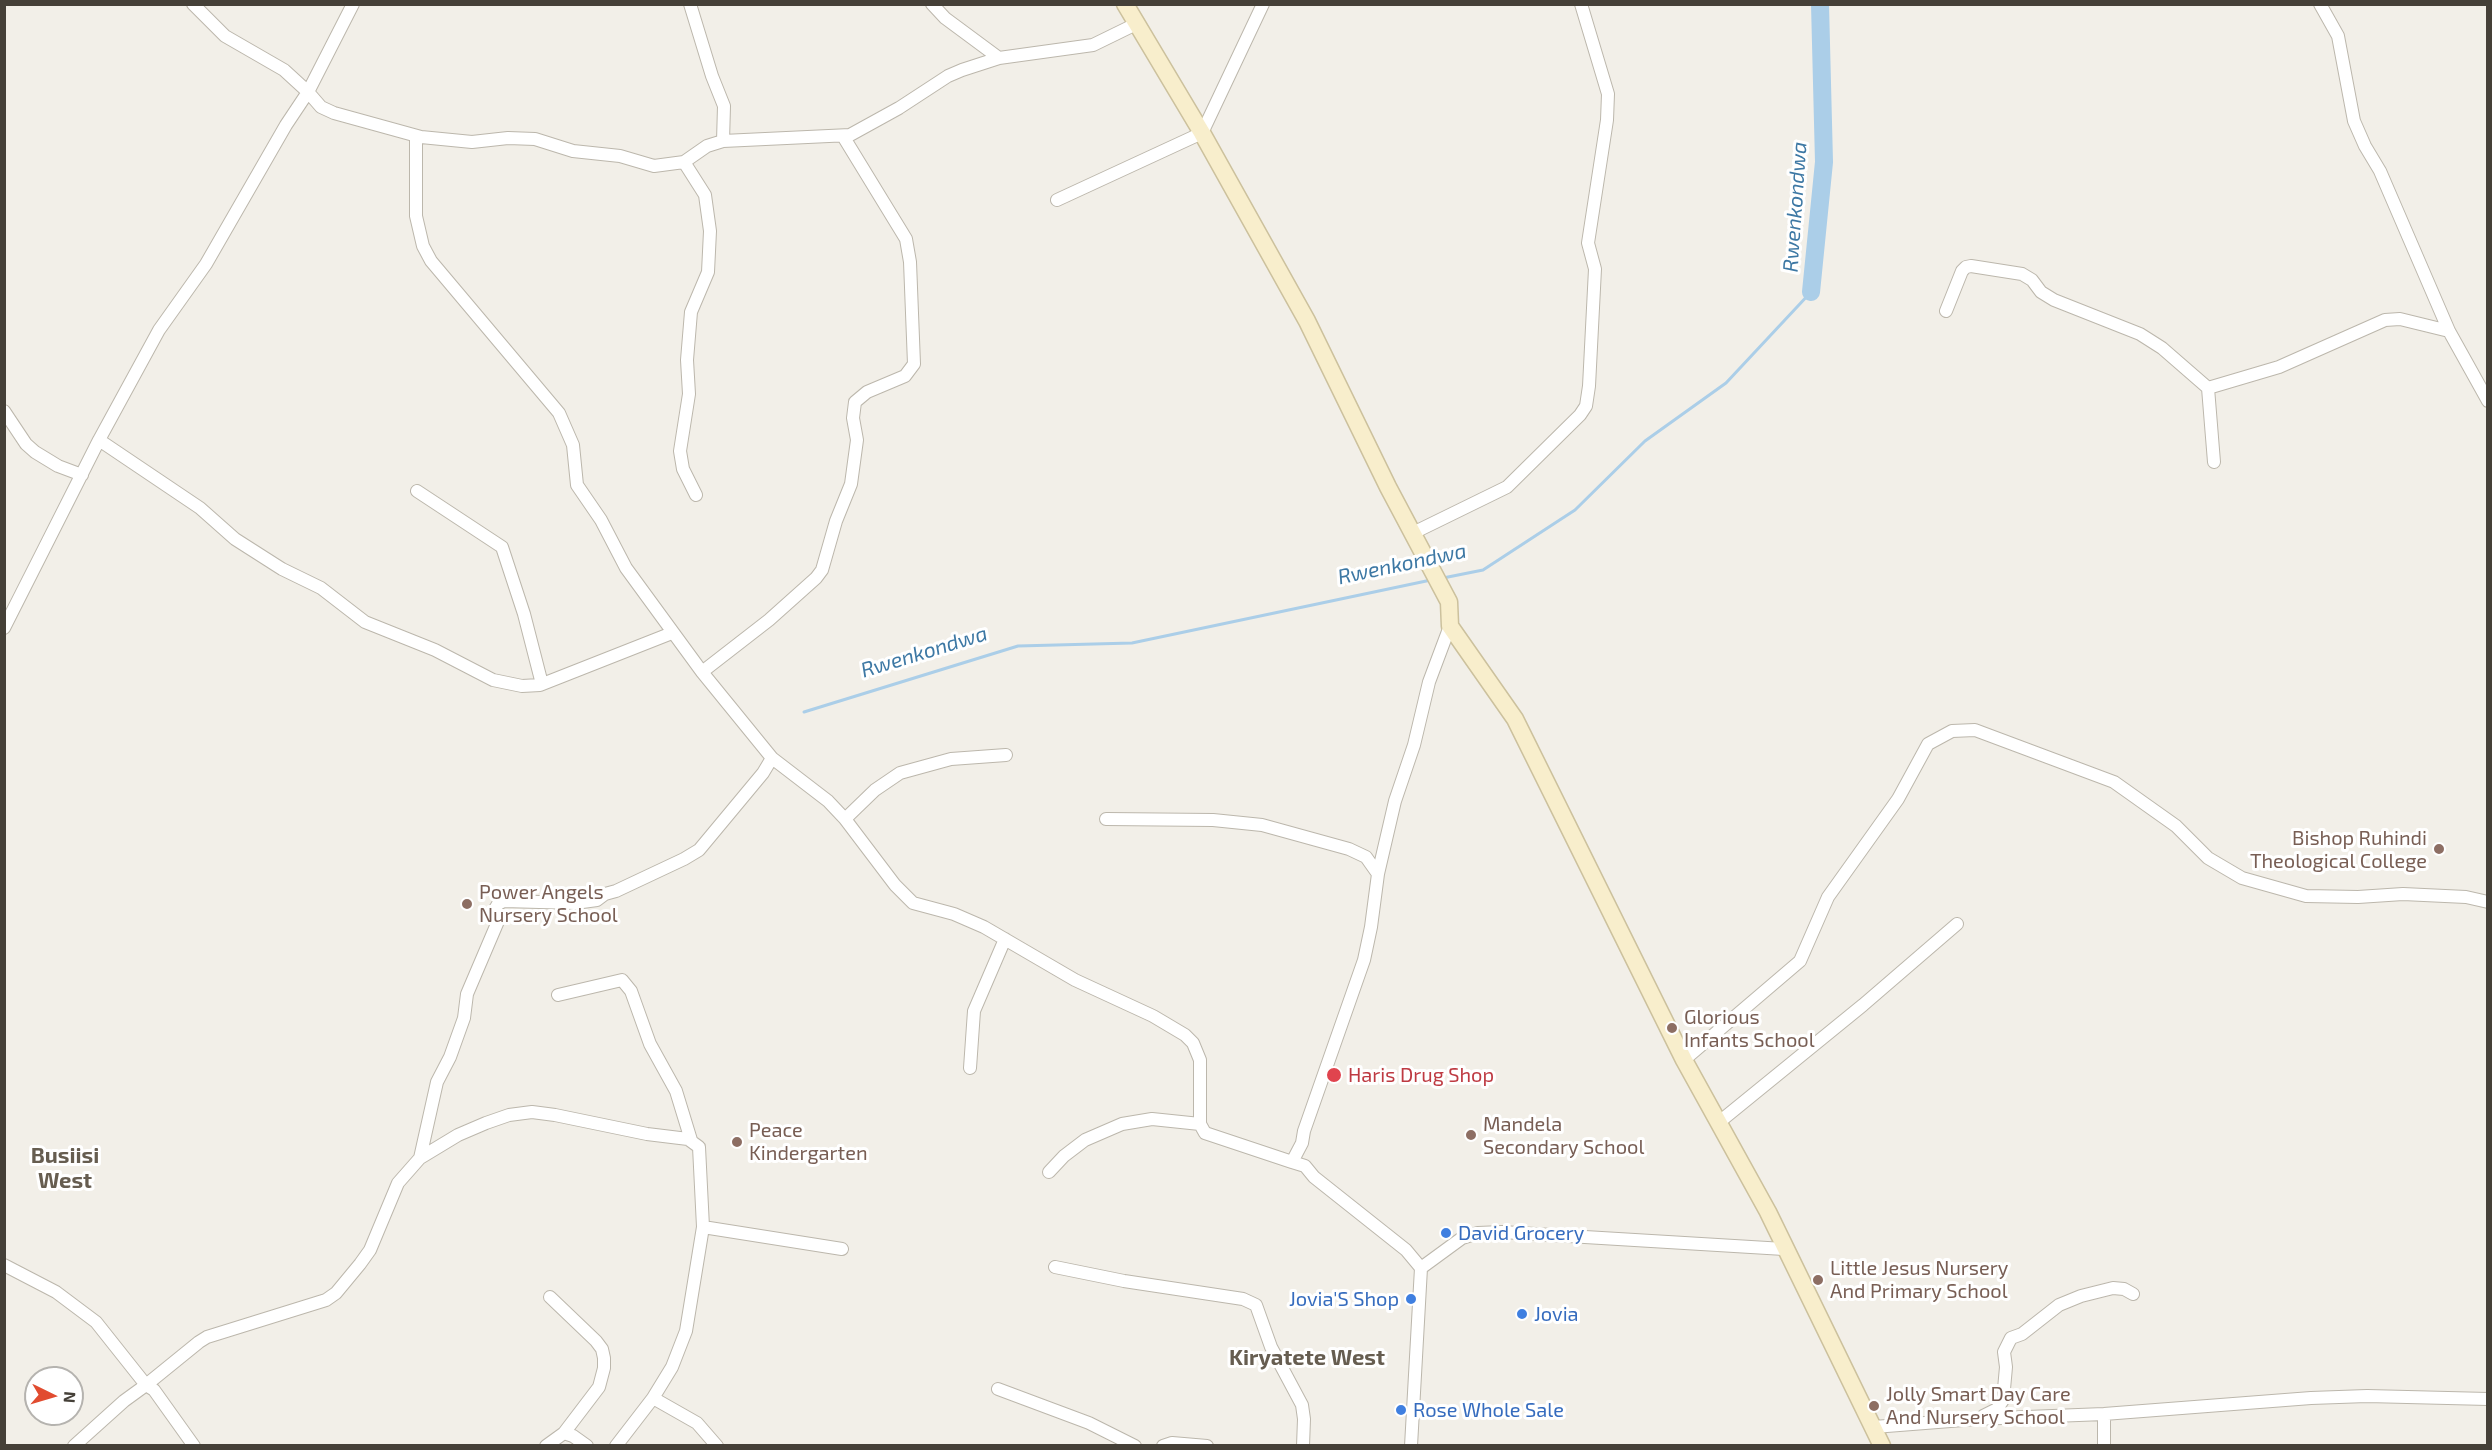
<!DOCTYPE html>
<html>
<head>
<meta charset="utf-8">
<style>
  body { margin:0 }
  #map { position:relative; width:2492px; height:1450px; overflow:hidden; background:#f2efe8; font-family:"Exo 2",sans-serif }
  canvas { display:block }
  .frame { position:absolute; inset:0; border:6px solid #454038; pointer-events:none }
  .north { position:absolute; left:24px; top:1366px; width:60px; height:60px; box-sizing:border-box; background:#fff; border:2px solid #b5b3af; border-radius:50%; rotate:95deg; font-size:16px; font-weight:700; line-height:24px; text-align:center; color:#454038 }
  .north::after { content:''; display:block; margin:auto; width:21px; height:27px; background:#e14c30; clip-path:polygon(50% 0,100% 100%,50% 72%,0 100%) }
</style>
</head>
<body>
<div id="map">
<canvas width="2492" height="1450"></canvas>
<div class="frame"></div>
<div class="north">N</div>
</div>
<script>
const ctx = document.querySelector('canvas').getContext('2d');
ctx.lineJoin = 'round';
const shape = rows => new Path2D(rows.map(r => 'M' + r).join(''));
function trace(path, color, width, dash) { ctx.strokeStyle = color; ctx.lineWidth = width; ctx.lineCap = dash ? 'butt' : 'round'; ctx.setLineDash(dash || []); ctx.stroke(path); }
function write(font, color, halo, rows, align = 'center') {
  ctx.font = font + ' "Exo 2",sans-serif'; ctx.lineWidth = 6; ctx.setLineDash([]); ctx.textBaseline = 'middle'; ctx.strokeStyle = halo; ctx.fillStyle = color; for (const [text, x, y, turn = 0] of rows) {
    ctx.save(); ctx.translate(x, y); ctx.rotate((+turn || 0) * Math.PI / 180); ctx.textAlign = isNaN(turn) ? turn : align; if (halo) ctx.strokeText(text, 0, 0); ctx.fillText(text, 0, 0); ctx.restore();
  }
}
trace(shape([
  [1443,578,1483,570,1575,510,1645,441,1726,383,1811,292],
  [804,712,1018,646,1132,643,1431,580]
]), '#abcee8', 3);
trace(shape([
  [1811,292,1824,162,1820,4]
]), '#abcee8', 18);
const street = shape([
  [193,4,225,36,284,70,308,92,321,107,334,113,421,137,472,142,508,138,535,139,573,151,620,156,654,166,684,162,707,146,723,141,850,135,899,108,948,76,962,70,999,58,1093,45,1138,23],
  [690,4,712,76,724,106,723,141],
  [932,4,945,18,999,58],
  [2320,4,2338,36,2354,121,2365,146,2380,171,2449,331,2488,401],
  [416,136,416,216,423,246,431,261,559,413,573,445,577,485,601,520,626,568,702,672,772,758,828,801,845,819,895,885,913,903,954,914,984,927,1075,980,1153,1016,1185,1035,1193,1043,1200,1060,1200,1124,1205,1133,1292,1162],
  [684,162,705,195,710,231,708,272,691,312,687,360,689,394,680,451,683,469,696,495],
  [1057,200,1202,133,1263,4],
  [1946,311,1962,271,1966,267,1971,266,2022,274,2032,280,2041,292,2054,300,2140,334,2162,348,2208,388,2214,462],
  [2208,388,2279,367,2385,320,2400,319,2449,331],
  [4,411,26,444,35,452,58,466,82,475],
  [99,440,200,508,235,539,282,569,321,588,365,622,435,650,493,680,522,686,540,685,672,633],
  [417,491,502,547,524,614,542,684],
  [1413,533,1507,487,1580,415,1586,406,1589,386,1595,269,1588,243,1607,120,1608,94,1581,4],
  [4,628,99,440,159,330,206,264,286,125,308,92,353,4],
  [702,672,769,620,816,578,822,570,836,521,851,484,857,440,853,418,855,402,867,392,905,376,914,364,910,262,906,239,843,136],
  [845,819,875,790,900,773,951,759,1006,755],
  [1106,819,1213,820,1262,825,1349,849,1366,857,1378,874],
  [558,995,622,980,631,991,650,1044,676,1091,691,1140],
  [1684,1060,1800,961,1828,897,1898,799,1928,744,1952,731,1975,730,2114,782,2176,826,2208,858,2242,878,2306,896,2358,897,2403,894,2466,897,2488,902],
  [970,1068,974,1011,1005,939],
  [1718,1123,1863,1005,1957,924],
  [420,1158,458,1135,486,1123,509,1115,532,1112,555,1115,647,1134,688,1139,699,1147,703,1227,686,1331,672,1367,653,1398,616,1446],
  [1049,1172,1064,1156,1085,1140,1122,1124,1152,1119,1200,1124],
  [703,1227,842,1249],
  [4,1265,56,1292,96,1322,146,1385,154,1390,194,1446],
  [1055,1267,1124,1281,1243,1299,1256,1305,1271,1347,1302,1405,1304,1419,1303,1446],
  [1421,1268,1462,1238,1478,1233,1502,1232,1784,1249],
  [550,1297,596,1341,602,1349,604,1358,604,1368,599,1387,564,1433],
  [998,1389,1089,1423,1135,1446],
  [653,1398,697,1423,717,1446],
  [2104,1414,2104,1446],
  [1983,1416,1997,1409,2003,1400,2006,1367,2004,1352,2011,1338,2022,1334,2059,1305,2081,1296,2113,1288,2124,1289,2133,1294],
  [1874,1427,1976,1419,2104,1414,2311,1398,2367,1396,2488,1399],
  [74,1446,124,1401,146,1385,199,1342,207,1337,326,1300,336,1293,360,1264,370,1250,398,1183,420,1158,437,1082,450,1057,464,1018,467,994,499,919,495,909,498,904,504,901,575,903,597,900,605,894,616,891,684,859,699,850,763,773,772,758],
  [546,1446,564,1433,573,1436,587,1446],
  [1163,1446,1172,1443,1207,1446],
  [1411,1446,1421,1268,1406,1250,1314,1177,1305,1166,1292,1162,1302,1143,1304,1131,1364,960,1371,927,1378,874,1395,801,1414,745,1429,682,1450,626]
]);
const secondary = shape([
  [1125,4,1202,133,1307,321,1388,487,1449,602,1450,626,1515,719,1684,1060,1768,1212,1882,1446]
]);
trace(street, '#bcb7ac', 14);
trace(secondary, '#ccc19d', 19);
trace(street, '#fff', 12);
trace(secondary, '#f8eecc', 16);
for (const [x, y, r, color] of [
  [2439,849,6,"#8d6e63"],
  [467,904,6,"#8d6e63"],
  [1672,1028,6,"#8d6e63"],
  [1334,1075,8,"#e0444e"],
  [1471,1135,6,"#8d6e63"],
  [737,1142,6,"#8d6e63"],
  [1446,1233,6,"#3f7fe0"],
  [1818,1280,6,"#8d6e63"],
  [1411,1299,6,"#3f7fe0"],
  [1522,1314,6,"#3f7fe0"],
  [1874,1406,6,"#8d6e63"],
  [1401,1410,6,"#3f7fe0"]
]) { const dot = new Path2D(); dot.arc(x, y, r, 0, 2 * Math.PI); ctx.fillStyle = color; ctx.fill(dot); trace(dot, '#fff', 2); }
write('20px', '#785e54', '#fff', [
  ["Bishop Ruhindi",2427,838,"right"],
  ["Theological College",2427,861,"right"],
  ["Power Angels",479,892],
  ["Nursery School",479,915],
  ["Glorious",1684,1017],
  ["Infants School",1684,1040],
  ["Mandela",1483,1124],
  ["Secondary School",1483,1147],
  ["Peace",749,1130],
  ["Kindergarten",749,1153],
  ["Little Jesus Nursery",1830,1268],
  ["And Primary School",1830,1291],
  ["Jolly Smart Day Care",1886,1394],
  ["And Nursery School",1886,1417]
], 'left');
write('20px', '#be3a42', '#fff', [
  ["Haris Drug Shop",1348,1075]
], 'left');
write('20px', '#366cbe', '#fff', [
  ["David Grocery",1458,1233],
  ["Jovia'S Shop",1399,1299,"right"],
  ["Jovia",1534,1314],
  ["Rose Whole Sale",1413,1410]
], 'left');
write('italic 21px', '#3d78a4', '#fff', [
  ["Rwenkondwa",1795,207,-86],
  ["Rwenkondwa",1402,564,-12],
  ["Rwenkondwa",924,652,-17]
]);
write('bold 22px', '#665d50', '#fff', [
  ["Busiisi",65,1156],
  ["West",65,1181],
  ["Kiryatete West",1307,1358]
]);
</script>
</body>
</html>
